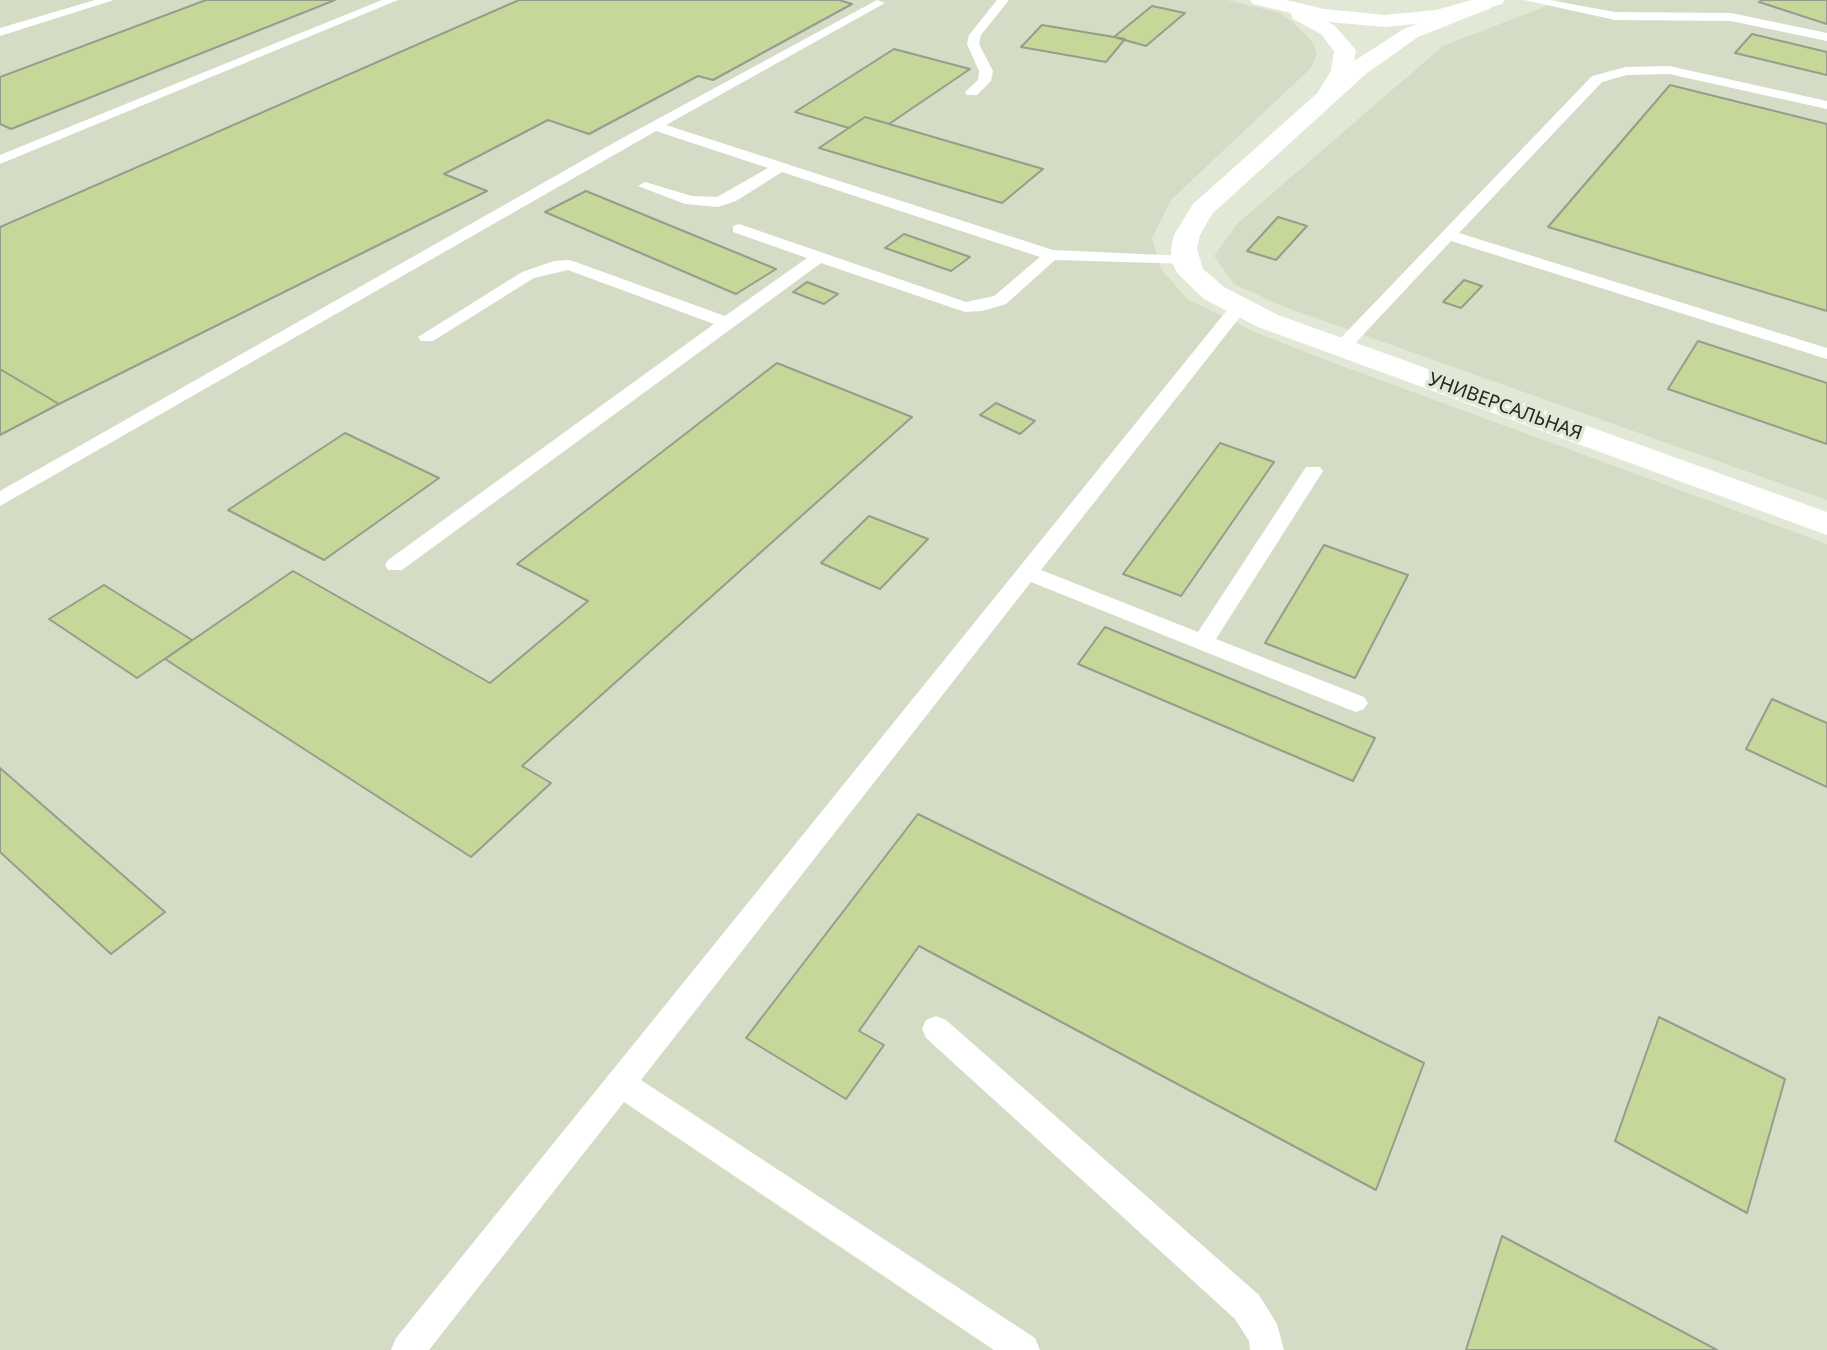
<!DOCTYPE html>
<html>
<head>
<meta charset="utf-8">
<style>
  body { margin:0 }
  canvas { display:block; background:#e2e8d6 }
</style>
</head>
<body>
<canvas width="1827" height="1350"></canvas>
<script>
const ctx = document.querySelector('canvas').getContext('2d');
ctx.lineJoin = 'round';
function fillPath(path, color) { ctx.fillStyle = color; ctx.fill(path, 'evenodd'); }
const shape = rows => new Path2D(rows.map(r => 'M' + r).join(''));
function trace(path, color, width, dash) { ctx.strokeStyle = color; ctx.lineWidth = width; ctx.lineCap = dash ? 'butt' : 'round'; ctx.setLineDash(dash || []); ctx.stroke(path); }
function write(font, color, halo, rows, align = 'center') {
  ctx.font = font + ' "Noto Sans",sans-serif'; ctx.lineWidth = 7; ctx.setLineDash([]); ctx.textBaseline = 'middle'; ctx.strokeStyle = halo; ctx.fillStyle = color; for (const [text, x, y, turn = 0] of rows) {
    ctx.save(); ctx.translate(x, y); ctx.rotate((+turn || 0) * Math.PI / 180); ctx.textAlign = isNaN(turn) ? turn : align; if (halo) ctx.strokeText(text, 0, 0); ctx.fillText(text, 0, 0); ctx.restore();
  }
}
fillPath(shape([
  [0,0,1227,0,1280,13,1293,22,1312,41,1317,53,1312,67,1171,200,1152,238,1161,269,1187,299,1257,333,1323,359,1827,544,1827,1350,0,1350],
  [1562,0,1827,0,1827,500,1282,306,1234,284,1214,256,1238,223,1443,46]
]), '#d5dcc5');
const building = shape([
  [206,0,335,0,11,129,0,124,0,77,206,0],
  [519,0,839,0,852,4,713,80,698,76,589,134,548,120,444,174,487,191,59,404,0,369,0,227,519,0],
  [1762,0,1827,0,1827,24,1759,2,1762,0],
  [1152,6,1185,13,1146,46,1114,37,1152,6],
  [1042,25,1114,37,1125,39,1106,62,1021,47,1042,25],
  [1752,34,1827,52,1827,75,1735,53,1752,34],
  [894,49,970,69,889,124,865,117,849,128,795,112,894,49],
  [1670,85,1827,124,1827,311,1548,227,1670,85],
  [865,117,889,124,1043,169,1002,203,819,148,865,117],
  [586,191,776,269,736,294,545,212,586,191],
  [1278,217,1307,226,1276,260,1247,251,1278,217],
  [904,234,970,257,951,271,885,248,904,234],
  [1464,280,1482,286,1461,308,1443,302,1464,280],
  [807,282,838,294,824,304,793,292,807,282],
  [1698,341,1827,383,1827,444,1668,389,1698,341],
  [777,363,912,417,522,766,551,783,471,857,165,659,293,571,490,683,588,601,517,564,777,363],
  [0,369,59,404,0,435,0,369],
  [996,403,1035,421,1020,434,980,415,996,403],
  [345,433,439,478,324,560,228,510,345,433],
  [1220,443,1274,462,1181,596,1123,574,1220,443],
  [869,516,928,539,880,589,821,563,869,516],
  [1324,545,1408,575,1355,678,1265,643,1324,545],
  [104,585,192,640,137,678,49,619,104,585],
  [1105,627,1375,738,1353,781,1078,664,1105,627],
  [1772,699,1827,723,1827,787,1746,749,1772,699],
  [0,768,165,912,111,954,0,852,0,768],
  [918,814,1424,1063,1376,1190,919,946,859,1031,884,1045,846,1099,746,1038,918,814],
  [1659,1017,1785,1079,1747,1213,1615,1141,1659,1017],
  [1502,1236,1717,1350,1466,1350,1502,1236]
]);
fillPath(building, '#c5d799');
trace(building, '#979c8c', 2);
fillPath(shape([
  [95,0,114,0,0,36,0,28,95,0],
  [382,0,398,0,0,164,0,155,382,0],
  [877,0,885,3,666,125,1053,250,1185,256,1193,261,1191,264,1055,260,1006,304,982,311,965,312,821,263,402,570,388,570,385,565,388,560,714,324,568,270,534,278,433,341,421,341,418,337,522,272,554,261,570,260,725,316,807,258,733,232,733,226,739,224,966,302,994,296,1040,257,782,172,736,201,718,207,685,204,638,186,645,182,692,196,717,197,768,168,656,131,0,506,0,491,617,141,877,0],
  [997,0,1009,0,981,35,979,44,993,71,991,81,977,95,967,95,965,92,978,80,979,71,967,44,969,35,997,0],
  [1524,0,1549,0,1615,12,1731,13,1827,33,1827,41,1731,21,1615,20,1524,0],
  [1669,66,1827,101,1827,109,1669,74,1627,75,1602,82,1459,233,1827,348,1827,359,1451,241,1347,352,1335,352,1332,348,1335,344,1592,76,1626,67,1669,66],
  [1238,303,1246,308,1244,312,1041,570,1198,632,1306,467,1320,467,1323,471,1216,639,1364,697,1368,703,1364,709,1356,712,1348,709,1031,582,641,1080,1035,1338,1040,1350,994,1350,624,1102,429,1350,391,1350,396,1338,1232,304,1238,303],
  [936,1016,946,1020,1259,1295,1277,1324,1284,1350,1250,1350,1249,1341,1235,1319,926,1038,922,1029,926,1020,936,1016]
]), '#fff');
fillPath(shape([
  [1476,0,1491,0,1494,4,1491,8,1418,37,1367,73,1212,214,1200,235,1197,249,1203,269,1224,287,1278,315,1827,512,1827,535,1258,327,1204,299,1178,274,1171,261,1171,249,1174,235,1193,204,1351,63,1404,29,1476,0]
]), '#fff');
fillPath(shape([
  [1250,0,1286,0,1324,9,1385,15,1436,10,1472,0,1505,0,1502,4,1437,22,1385,27,1328,22,1335,26,1356,50,1353,71,1337,97,1329,99,1318,92,1331,71,1334,51,1321,34,1293,19,1291,13,1253,4,1250,0]
]), '#fff');
write('19px', '#252721', '#e2e8d6', [
  ["УНИВЕРСАЛЬНАЯ",1505,407,20]
]);
</script>
</body>
</html>
